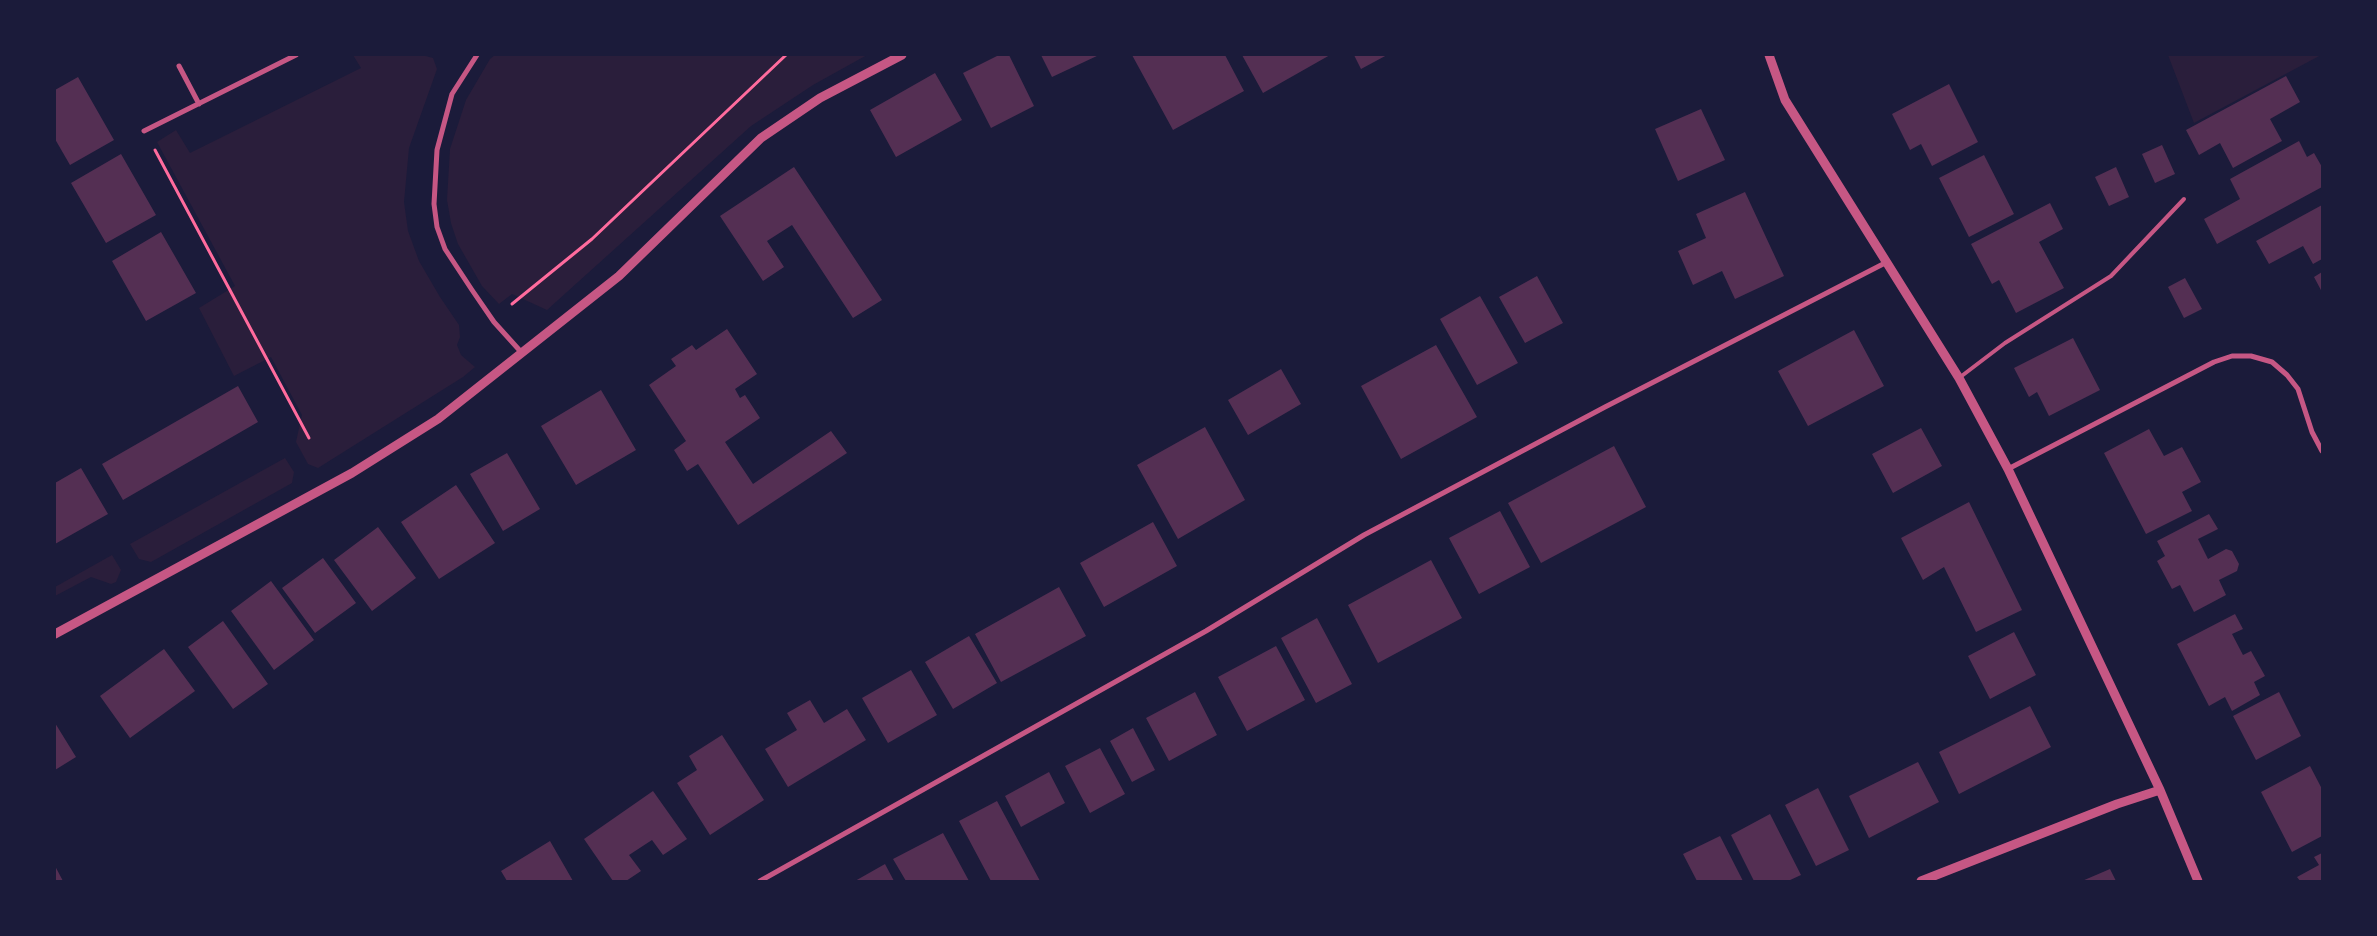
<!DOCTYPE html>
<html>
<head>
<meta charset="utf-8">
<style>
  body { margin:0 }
  #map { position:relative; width:2377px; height:936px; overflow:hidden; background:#1b1b3a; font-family:Commissioner,sans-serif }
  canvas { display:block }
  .frame { position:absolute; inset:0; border:56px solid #1b1b3a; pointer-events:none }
</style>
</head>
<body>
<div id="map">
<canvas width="2377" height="936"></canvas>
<div class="frame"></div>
</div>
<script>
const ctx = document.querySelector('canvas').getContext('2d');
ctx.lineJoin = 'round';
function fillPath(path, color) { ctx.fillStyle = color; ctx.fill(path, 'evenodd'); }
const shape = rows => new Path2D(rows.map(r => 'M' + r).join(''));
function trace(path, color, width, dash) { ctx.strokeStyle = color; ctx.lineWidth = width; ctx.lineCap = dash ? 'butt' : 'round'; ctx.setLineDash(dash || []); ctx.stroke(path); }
fillPath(shape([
  [353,55,422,55,433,58,437,69,409,148,404,202,408,231,419,261,440,297,459,325,460,337,457,345,461,355,475,367,463,377,318,468,308,464,296,442,302,415,271,357,234,376,199,308,235,286,157,142,176,130,190,153,361,68],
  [495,55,867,55,813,85,751,126,547,310,512,294,499,304,482,286,458,244,451,223,447,200,450,149,466,100,490,59],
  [2168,55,2321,55,2194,123],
  [285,458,294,472,292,483,151,562,139,559,130,544],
  [112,555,121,570,116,582,111,584,91,577,55,596,55,587]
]), '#2a1e3b');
fillPath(shape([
  [999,55,1009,55,1034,106,991,128,963,73],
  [1041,55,1099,55,1052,77],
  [1132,55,1225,55,1244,91,1173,130],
  [1242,55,1330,55,1263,93],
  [1354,55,1387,55,1361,69],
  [935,73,962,120,896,157,870,110],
  [2286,76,2300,102,2270,119,2282,141,2233,168,2220,143,2199,155,2186,130],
  [78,77,114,140,70,165,55,139,55,90],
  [1949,84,1978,142,1932,166,1921,144,1910,150,1892,114],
  [1701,109,1725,160,1678,181,1655,129],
  [2299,141,2307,157,2314,153,2322,167,2322,187,2217,244,2204,219,2240,199,2230,179],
  [2162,145,2175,174,2155,183,2142,154],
  [121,154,156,215,106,243,71,183],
  [1984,155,2014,214,1969,237,1939,178],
  [794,167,882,300,853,318,792,225,767,241,784,267,763,281,720,216],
  [2116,167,2129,197,2109,206,2095,177],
  [1745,192,1784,276,1735,299,1722,271,1693,285,1678,251,1706,238,1696,214],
  [2050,203,2063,229,2039,242,2064,288,2016,313,1999,280,1992,284,1971,244],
  [2322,205,2322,259,2313,264,2303,246,2269,264,2256,241],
  [161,232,196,293,146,321,112,261],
  [2322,272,2322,292,2314,277],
  [1537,276,1563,323,1525,343,1499,297],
  [2185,278,2202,309,2184,318,2168,287],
  [1480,296,1518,363,1477,385,1440,319],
  [727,329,757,374,735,389,740,398,745,395,760,418,725,442,753,484,831,431,847,453,738,525,698,464,687,471,674,450,686,441,649,385,676,366,671,359,692,345,696,350],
  [1854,330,1884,386,1808,426,1778,371],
  [2073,338,2100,390,2049,416,2037,392,2029,397,2014,368],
  [1436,345,1477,417,1401,459,1361,386],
  [1281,369,1301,404,1248,435,1228,400],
  [238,386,258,422,123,500,102,464],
  [601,390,636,450,576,485,541,426],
  [1205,427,1245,500,1178,539,1137,465],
  [1921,428,1942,466,1893,493,1872,454],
  [2149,429,2164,456,2182,447,2201,482,2182,492,2192,511,2146,534,2104,453],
  [1614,446,1646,507,1541,563,1508,503],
  [507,453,540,509,503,531,470,474],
  [81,468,108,514,55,544,55,483],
  [456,485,495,543,439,579,401,522],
  [1969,502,2022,610,1976,632,1944,567,1923,580,1901,538],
  [1500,511,1530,567,1479,594,1449,538],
  [2209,514,2218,529,2198,539,2208,559,2226,549,2232,551,2239,564,2237,571,2219,580,2226,595,2194,612,2180,585,2172,589,2157,561,2165,556,2157,541],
  [1153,522,1177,566,1104,607,1080,563],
  [378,527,416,578,372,611,334,560],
  [323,558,356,603,315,633,282,588],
  [1431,560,1462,618,1378,663,1348,605],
  [271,581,314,640,274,670,231,611],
  [1059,587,1086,636,1001,682,975,634],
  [2235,614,2243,629,2232,634,2243,655,2251,651,2265,676,2254,682,2260,695,2232,711,2225,697,2209,706,2177,644],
  [1317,618,1352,684,1316,703,1281,638],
  [223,621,268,684,233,709,188,647],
  [2014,632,2036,675,1990,699,1968,656],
  [969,636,997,683,953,709,925,662],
  [1276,646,1305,700,1247,731,1218,677],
  [164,649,195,691,130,738,100,696],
  [911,670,937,715,888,743,862,698],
  [1195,692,1217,735,1169,761,1146,718],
  [2279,692,2301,736,2256,760,2233,716],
  [810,700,824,723,847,709,866,740,788,787,765,749,797,730,787,713],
  [2030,706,2051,747,1959,794,1939,752],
  [55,723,76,757,55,770],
  [1133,728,1155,770,1132,782,1110,741],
  [722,735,764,800,710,835,677,783,697,770,689,756],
  [1100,748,1125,794,1090,813,1065,766],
  [1918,762,1939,802,1869,838,1849,796],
  [2310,766,2322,789,2322,836,2292,852,2261,792],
  [1049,772,1065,803,1021,827,1005,796],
  [1818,788,1849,850,1816,866,1785,805],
  [653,791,687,839,663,855,652,840,629,855,641,871,626,881,613,881,584,839],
  [997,801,1040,881,991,881,959,821],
  [1770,814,1801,875,1788,881,1754,881,1731,835],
  [943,833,969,881,906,881,893,859],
  [1720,836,1743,881,1697,881,1683,854],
  [550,841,573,881,507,881,501,871],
  [2322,853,2322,881,2300,881,2297,877,2319,865,2314,857],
  [885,864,894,881,855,881],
  [55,866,63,881,55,881],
  [2110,869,2116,881,2082,881]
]), '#542f53');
trace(shape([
  [155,150,309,438],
  [512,304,592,239,786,55]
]), '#ff6b9d', 3);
trace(shape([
  [1959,378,2005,343,2111,276,2184,199]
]), '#c65784', 4);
trace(shape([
  [477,55,452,94,437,150,434,204,437,227,445,249,472,290,494,322,522,353],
  [179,66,199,104],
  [144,131,296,55],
  [2008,469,2214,362,2232,356,2251,356,2272,362,2287,375,2298,389,2312,432,2322,451],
  [760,881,1206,631,1364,535,1605,407,1887,262]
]), '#c65784', 5);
trace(shape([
  [1769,55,1785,100,1959,378,2008,469,2160,790,2198,881],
  [55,634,352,473,438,419,619,276,761,138,820,98,902,55],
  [1921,881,2117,804,2160,790]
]), '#c65784', 9);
</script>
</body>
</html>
